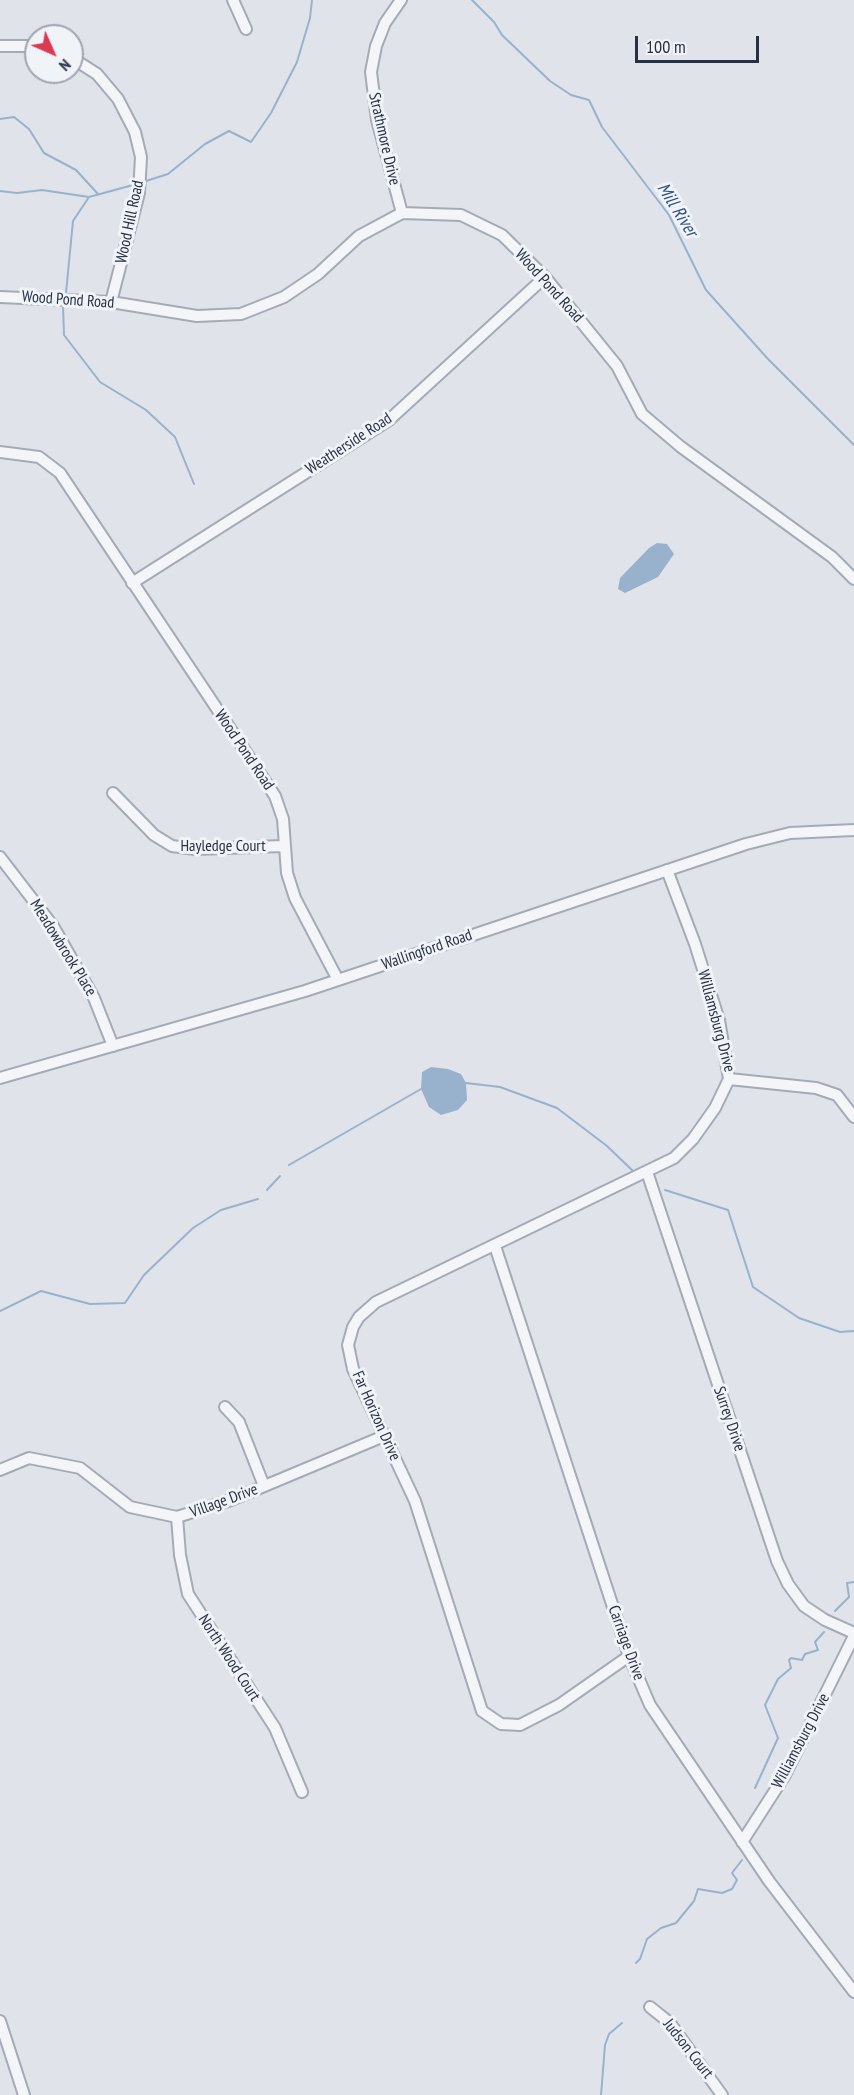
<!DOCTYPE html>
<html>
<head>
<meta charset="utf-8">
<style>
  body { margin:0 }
  #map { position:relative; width:854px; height:2095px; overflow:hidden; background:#e0e4ea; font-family:"PT Sans Narrow",sans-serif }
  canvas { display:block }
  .north { position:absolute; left:24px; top:24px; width:60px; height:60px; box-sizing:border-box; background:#f0f3f7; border:2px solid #a0a5af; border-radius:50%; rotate:135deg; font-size:16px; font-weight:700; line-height:24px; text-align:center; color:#273143 }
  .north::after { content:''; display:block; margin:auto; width:21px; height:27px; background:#d93b53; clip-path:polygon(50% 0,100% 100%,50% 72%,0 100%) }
  .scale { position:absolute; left:635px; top:36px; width:124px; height:27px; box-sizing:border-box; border:3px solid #273143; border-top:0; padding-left:8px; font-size:18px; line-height:21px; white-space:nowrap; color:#273143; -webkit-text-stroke:4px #f0f3f7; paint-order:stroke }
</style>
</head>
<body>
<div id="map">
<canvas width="854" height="2095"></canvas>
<div class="north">N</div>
<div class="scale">100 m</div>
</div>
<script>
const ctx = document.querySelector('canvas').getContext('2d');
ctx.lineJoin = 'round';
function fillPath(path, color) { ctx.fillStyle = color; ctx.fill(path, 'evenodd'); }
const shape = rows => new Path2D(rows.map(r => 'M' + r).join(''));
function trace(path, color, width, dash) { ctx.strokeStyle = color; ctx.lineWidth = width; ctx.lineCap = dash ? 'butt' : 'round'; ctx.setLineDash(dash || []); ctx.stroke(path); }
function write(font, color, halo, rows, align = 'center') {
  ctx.font = font + ' "PT Sans Narrow",sans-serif'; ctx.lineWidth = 6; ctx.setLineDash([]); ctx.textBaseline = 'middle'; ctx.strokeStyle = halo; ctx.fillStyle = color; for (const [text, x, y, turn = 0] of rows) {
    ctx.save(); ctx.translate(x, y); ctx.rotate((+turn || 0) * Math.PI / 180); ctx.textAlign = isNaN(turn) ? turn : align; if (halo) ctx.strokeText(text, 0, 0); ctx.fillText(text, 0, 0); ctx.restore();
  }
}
fillPath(shape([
  [657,543,667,544,674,554,658,577,625,593,618,589,620,578,649,548],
  [431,1067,448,1069,461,1074,466,1083,467,1100,458,1110,441,1115,429,1107,421,1089,422,1072]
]), '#98b2cd');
trace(shape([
  [472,0,494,22,502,35,550,81,571,95,589,100,602,127,669,215,706,290,768,359,854,445],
  [0,119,14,117,29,129,44,153,76,170,98,194],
  [146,181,168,174,205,144,229,131,251,142,271,113,297,62,310,18,312,0],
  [0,191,17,193,42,190,89,197,133,185],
  [66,293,73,221,89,197],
  [63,306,64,335,100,382,146,410,175,437,194,484],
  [466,1083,500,1087,557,1108,607,1146,634,1172],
  [289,1165,421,1089],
  [267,1190,280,1176],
  [665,1190,728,1210,753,1287,799,1318,840,1332,854,1331],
  [0,1311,41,1291,90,1304,125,1303,144,1275,193,1228,221,1210,258,1199],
  [835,1611,849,1597,847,1583,854,1582],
  [755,1788,778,1738,765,1705,778,1679,791,1668,789,1660,791,1658,802,1660,805,1654,818,1650,815,1642,824,1632],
  [636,1963,640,1959,647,1939,661,1928,676,1923,694,1901,698,1889,722,1893,732,1889,737,1880,732,1873,742,1860],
  [601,2095,605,2045,609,2034,622,2023]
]), '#98b2cd', 2);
const minor = shape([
  [233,0,246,29],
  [401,0,385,23,376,46,371,72,377,120,402,213],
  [0,46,36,46],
  [72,58,97,74,118,99,135,132,141,157,139,193,111,302],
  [0,297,111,302,197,316,241,314,284,297,318,274,359,236,402,213,461,215,502,235,545,277,617,366,642,414,681,447,832,557,854,579],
  [0,452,39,457,60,473,275,796,283,819,287,873,295,898,338,980],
  [132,583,389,420,545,277],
  [113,793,154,835,172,846,195,849,283,846],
  [0,857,53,926,94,998,113,1046],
  [667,870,695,944,719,1020,729,1079],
  [0,1078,305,991,746,844,790,833,854,830],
  [729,1079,816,1088,837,1095,854,1117],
  [647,1172,777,1561,788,1584,804,1606,825,1620,854,1633],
  [495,1246,629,1656,650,1705,769,1881,854,1992],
  [225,1407,239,1422,264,1486],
  [0,1470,29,1458,80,1468,130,1507,177,1517,231,1500,384,1436],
  [177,1517,180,1555,188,1594,275,1728,302,1792],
  [629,1656,559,1705,520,1725,501,1724,482,1711,415,1501,353,1369,348,1345,353,1327,359,1317,376,1302,674,1158,693,1139,715,1108,729,1079],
  [742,1842,785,1775,854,1636],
  [650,2007,670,2023,722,2095],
  [0,2021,24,2095]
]);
trace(minor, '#a5abb5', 14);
trace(minor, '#f3f5f8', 10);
write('16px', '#273143', '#f0f3f7', [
  ["Strathmore Drive",384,139,77],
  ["Wood Hill Road",130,222,-78],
  ["Wood Pond Road",549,286,48],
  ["Wood Pond Road",68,300,4],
  ["Weatherside Road",349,444,-33],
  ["Wood Pond Road",244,750,56],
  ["Hayledge Court",223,846],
  ["Meadowbrook Place",63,948,58],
  ["Wallingford Road",427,950,-19],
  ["Williamsburg Drive",716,1021,75],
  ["Far Horizon Drive",376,1416,66],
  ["Surrey Drive",729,1419,71],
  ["Village Drive",224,1501,-20],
  ["Carriage Drive",626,1643,70],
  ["North Wood Court",229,1658,57],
  ["Williamsburg Drive",801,1741,-62],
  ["Judson Court",688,2049,52]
]);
write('italic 18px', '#2e507a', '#f0f3f7', [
  ["Mill River",677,210,58]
]);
</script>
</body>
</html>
